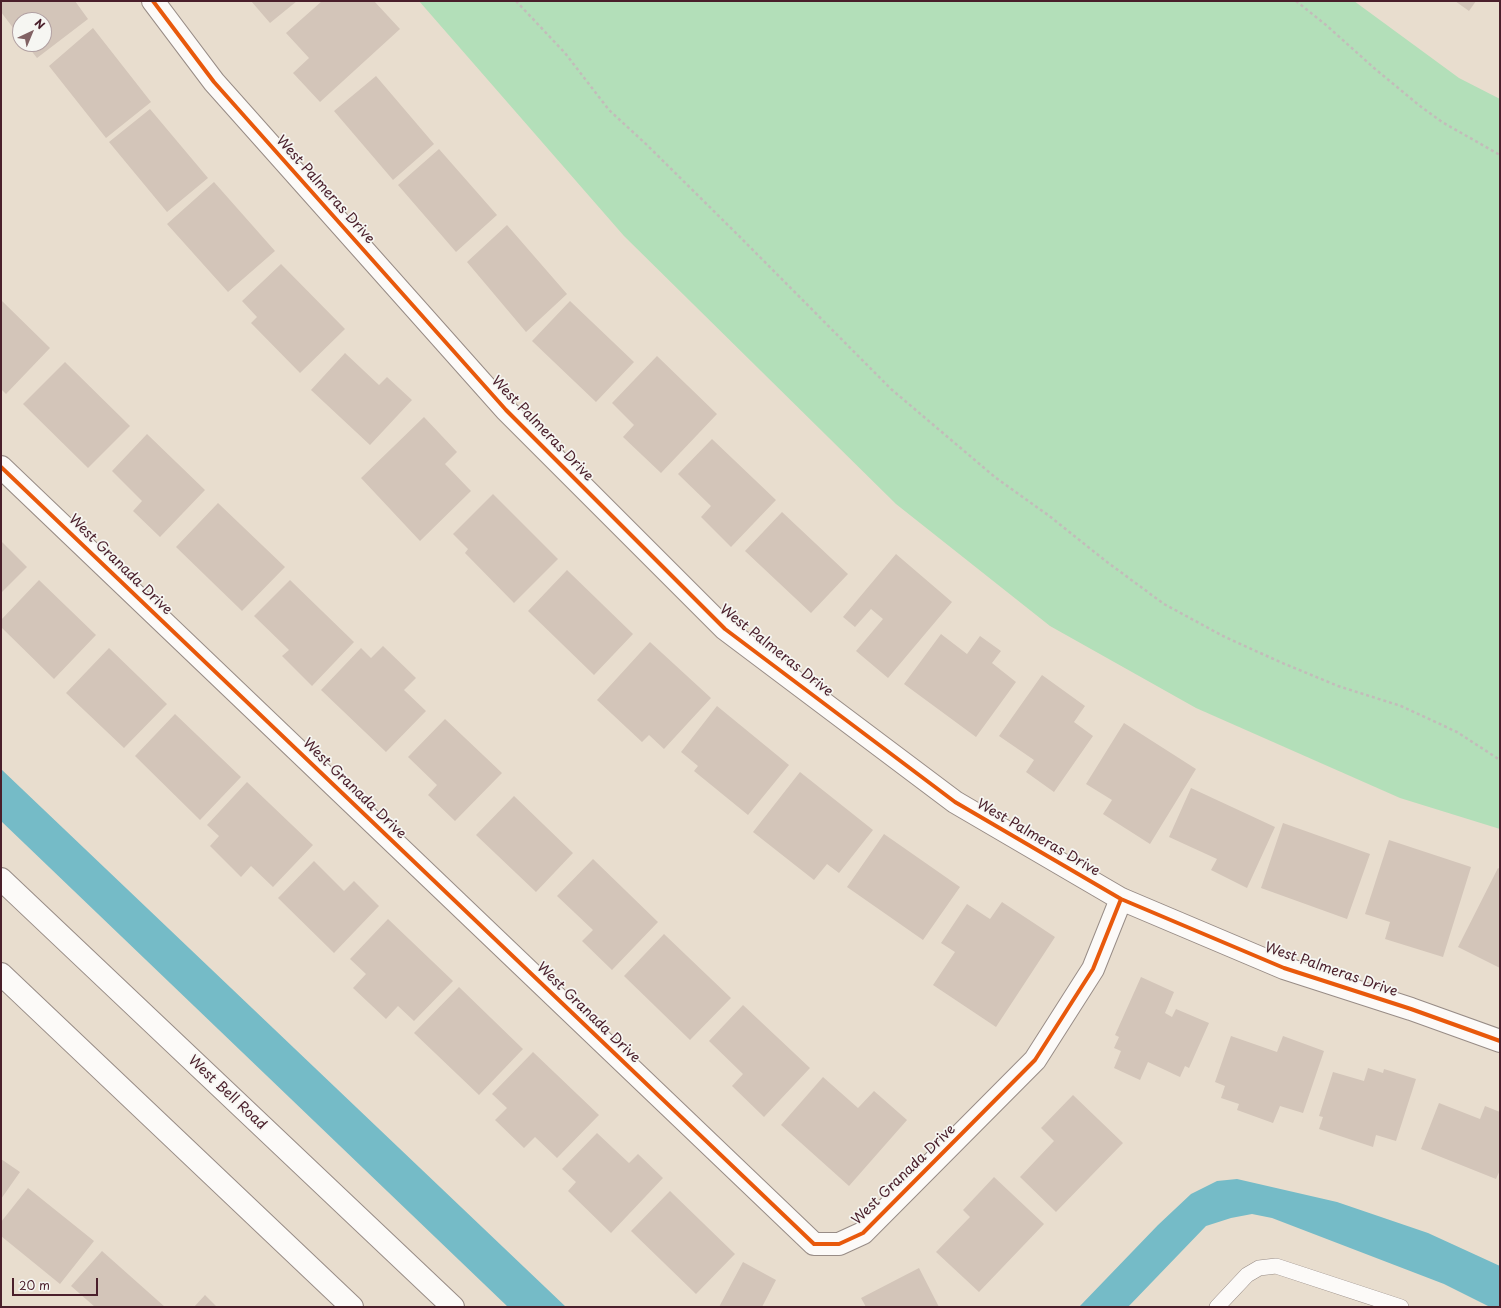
<!DOCTYPE html>
<html>
<head>
<meta charset="utf-8">
<style>
  body { margin:0 }
  #map { position:relative; width:1501px; height:1308px; overflow:hidden; background:#e8ddce; font-family:"Playpen Sans",sans-serif }
  canvas { display:block }
  .frame { position:absolute; inset:0; border:2px solid #4a1f2b; pointer-events:none }
  .north { position:absolute; left:12px; top:12px; width:40px; height:40px; box-sizing:border-box; background:#f6f6f2; border:1px solid #b1a0a2; border-radius:50%; rotate:44deg; font-size:11px; font-weight:700; line-height:16px; text-align:center; color:#4a1f2b }
  .north::after { content:''; display:block; margin:auto; width:14px; height:18px; background:#816264; clip-path:polygon(50% 0,100% 100%,50% 72%,0 100%) }
  .scale { position:absolute; left:12px; top:1278px; width:86px; height:18px; box-sizing:border-box; border:2px solid #4a1f2b; border-top:0; padding-left:5px; font-size:12px; line-height:14px; white-space:nowrap; color:#4a1f2b; -webkit-text-stroke:3px #f6f6f2; paint-order:stroke }
</style>
</head>
<body>
<div id="map">
<canvas width="1501" height="1308"></canvas>
<div class="frame"></div>
<div class="north">N</div>
<div class="scale">20 m</div>
</div>
<script>
const ctx = document.querySelector('canvas').getContext('2d');
ctx.lineJoin = 'round';
function fillPath(path, color) { ctx.fillStyle = color; ctx.fill(path, 'evenodd'); }
const shape = rows => new Path2D(rows.map(r => 'M' + r).join(''));
function trace(path, color, width, dash) { ctx.strokeStyle = color; ctx.lineWidth = width; ctx.lineCap = dash ? 'butt' : 'round'; ctx.setLineDash(dash || []); ctx.stroke(path); }
function write(font, color, halo, rows, align = 'center') {
  ctx.font = font + ' "Playpen Sans",sans-serif'; ctx.lineWidth = 3.5; ctx.setLineDash([]); ctx.textBaseline = 'middle'; ctx.strokeStyle = halo; ctx.fillStyle = color; for (const [text, x, y, turn = 0] of rows) {
    ctx.save(); ctx.translate(x, y); ctx.rotate((+turn || 0) * Math.PI / 180); ctx.textAlign = isNaN(turn) ? turn : align; if (halo) ctx.strokeText(text, 0, 0); ctx.fillText(text, 0, 0); ctx.restore();
  }
}
fillPath(shape([
  [419,1,1354,1,1459,78,1500,99,1500,829,1400,798,1196,708,1050,626,896,504,624,236]
]), '#b3dfb9');
fillPath(shape([
  [1,769,566,1307,508,1307,1,821],
  [1237,1179,1337,1202,1428,1233,1500,1266,1500,1307,1490,1307,1444,1284,1272,1218,1252,1214,1231,1218,1206,1226,1128,1307,1079,1307,1158,1225,1191,1194,1217,1181]
]), '#75bbc7');
fillPath(shape([
  [1,1,75,1,88,19,37,58,26,44,44,44,44,20,20,20,20,37,1,12],
  [251,1,297,1,270,23],
  [322,1,374,1,400,29,320,102,293,73,309,58,286,33],
  [1455,1,1476,1,1469,11],
  [93,28,151,102,106,138,49,66],
  [376,76,434,144,393,180,334,111],
  [150,109,208,178,167,212,109,142],
  [439,149,497,215,456,252,398,185],
  [214,182,275,251,228,292,167,224],
  [507,225,567,294,526,332,467,262],
  [281,264,345,329,300,373,251,323,257,317,242,301],
  [1,300,50,348,6,394,1,389],
  [570,301,634,362,596,402,532,341],
  [345,353,379,385,387,377,412,400,370,445,311,390],
  [657,356,717,414,661,473,623,437,634,425,612,403],
  [65,362,130,426,88,468,23,404],
  [424,417,457,452,445,464,471,491,420,541,361,478],
  [147,434,205,490,160,537,133,511,142,501,112,471],
  [712,439,776,500,731,547,701,517,711,506,678,474],
  [493,494,558,559,514,603,465,553,468,549,453,534],
  [218,503,285,567,242,611,176,547],
  [782,512,848,574,811,613,745,551],
  [1,541,27,567,1,593],
  [896,554,952,602,888,678,856,651,883,619,871,609,855,627,843,617],
  [567,570,633,634,594,675,528,611],
  [39,580,96,635,54,679,1,627,1,620],
  [290,580,354,642,312,686,282,656,289,650,254,616],
  [941,634,967,654,980,636,1001,651,992,663,1016,682,976,737,904,684],
  [650,642,711,698,664,749,649,735,642,742,597,700],
  [383,646,416,678,404,690,426,711,386,752,321,690,361,648,371,658],
  [109,648,167,704,124,748,66,693],
  [1042,675,1085,706,1074,722,1093,736,1054,792,1026,772,1034,760,999,736],
  [717,706,789,765,748,815,694,771,698,766,681,752],
  [175,714,241,777,200,820,135,756],
  [445,719,502,773,455,821,428,795,437,785,408,757],
  [1124,723,1196,769,1150,844,1103,814,1112,800,1086,784],
  [800,772,873,830,839,873,827,864,814,880,753,832],
  [247,782,313,845,273,887,251,866,241,877,210,846,219,836,207,825],
  [1191,788,1275,827,1247,888,1211,870,1217,859,1169,837],
  [514,796,573,853,536,892,476,835],
  [1283,823,1370,854,1347,919,1261,888],
  [884,834,960,887,923,940,847,887],
  [1389,840,1471,867,1443,957,1385,939,1390,922,1365,914],
  [593,859,658,922,612,970,582,941,593,930,557,896],
  [314,861,344,891,354,881,379,906,334,953,278,898],
  [1498,868,1500,869,1500,968,1458,947],
  [1002,902,1055,937,996,1027,933,985,955,952,941,943,967,904,990,919],
  [388,919,453,981,414,1021,398,1006,386,1019,353,988,366,974,350,959],
  [664,934,731,998,690,1040,624,976],
  [1141,977,1174,992,1165,1013,1172,1017,1176,1009,1209,1023,1189,1068,1185,1066,1180,1077,1148,1062,1140,1080,1114,1068,1121,1051,1114,1048,1119,1037,1115,1035],
  [459,987,523,1049,479,1095,414,1033],
  [743,1005,810,1068,764,1117,732,1086,743,1074,709,1041],
  [1231,1036,1277,1052,1283,1036,1324,1051,1303,1113,1280,1106,1273,1123,1237,1110,1239,1104,1221,1098,1225,1086,1215,1082],
  [533,1052,599,1115,557,1158,535,1137,524,1148,495,1120,507,1108,492,1094],
  [1368,1068,1383,1073,1384,1069,1416,1079,1396,1141,1376,1135,1373,1147,1319,1129,1323,1117,1319,1116,1333,1072,1364,1081],
  [823,1077,858,1108,874,1091,907,1120,849,1186,781,1125],
  [1073,1095,1123,1143,1056,1212,1020,1177,1054,1141,1041,1128],
  [1439,1103,1480,1119,1485,1106,1500,1112,1500,1170,1496,1179,1421,1149],
  [597,1133,629,1163,638,1154,663,1178,611,1233,568,1191,576,1182,562,1169],
  [1,1159,20,1172,1,1199],
  [994,1177,1044,1224,979,1292,936,1252,970,1217,963,1210],
  [28,1188,94,1241,60,1284,1,1236,1,1222],
  [670,1191,735,1254,696,1294,631,1231],
  [102,1251,165,1307,95,1307,71,1286],
  [743,1262,776,1280,762,1307,719,1307],
  [919,1268,939,1307,866,1307,861,1298],
  [205,1295,217,1307,194,1307]
]), '#d3c5b9');
const service = shape([
  [1217,1307,1247,1275,1259,1268,1276,1266,1401,1307]
]);
const minor = shape([
  [153,1,214,82,506,410,725,629,955,802,1121,899,1284,968,1411,1009,1500,1041],
  [1,467,814,1244,839,1244,863,1233,1035,1060,1093,969,1121,899]
]);
const primary = shape([
  [1,879,453,1307],
  [1,974,352,1307]
]);
trace(service, '#988c86', 16);
trace(minor, '#988c86', 24);
trace(primary, '#988c86', 24);
trace(shape([
  [516,1,565,53,609,110,647,145,742,239,891,389,996,478,1048,515,1107,562,1164,604,1223,636,1280,662,1338,686,1401,706,1457,732,1500,760],
  [1296,1,1326,25,1374,68,1420,106,1442,122,1500,155]
]), '#c3bcba', 2.5, [3, 3]);
trace(service, '#fcfaf8', 15);
trace(minor, '#fcfaf8', 22);
trace(primary, '#fcfaf8', 22);
trace(shape([
  [153,1,214,82,506,410,725,629,955,802,1121,899,1284,968,1411,1009,1500,1041],
  [1,467,814,1244,839,1244,863,1233,1035,1060,1093,969,1121,899]
]), '#e8590c', 4);
write('14px', '#4a1f2b', '#f6f6f2', [
  ["West Palmeras Drive",325,190,48],
  ["West Palmeras Drive",542,429,46],
  ["West Granada Drive",120,565,44],
  ["West Palmeras Drive",776,651,38],
  ["West Granada Drive",354,789,44],
  ["West Palmeras Drive",1038,838,30],
  ["West Palmeras Drive",1331,970,19],
  ["West Granada Drive",588,1013,44],
  ["West Bell Road",227,1093,43],
  ["West Granada Drive",904,1175,-44]
]);
</script>
</body>
</html>
